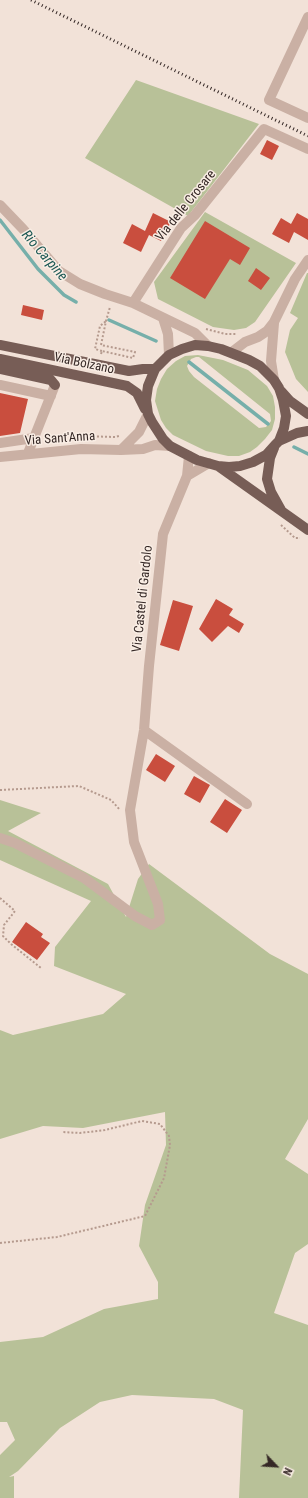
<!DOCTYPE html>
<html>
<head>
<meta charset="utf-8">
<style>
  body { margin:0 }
  #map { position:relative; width:308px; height:1498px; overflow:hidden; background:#f2e2d8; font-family:"Roboto Condensed",sans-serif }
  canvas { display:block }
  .north { position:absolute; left:256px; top:1446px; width:40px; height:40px; -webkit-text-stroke:3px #f9ede4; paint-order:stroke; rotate:115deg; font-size:11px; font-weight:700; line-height:16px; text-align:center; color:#352826 }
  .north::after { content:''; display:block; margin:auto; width:14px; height:18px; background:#352826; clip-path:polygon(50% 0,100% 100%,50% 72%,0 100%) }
</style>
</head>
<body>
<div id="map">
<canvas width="308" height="1498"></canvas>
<div class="north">N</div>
</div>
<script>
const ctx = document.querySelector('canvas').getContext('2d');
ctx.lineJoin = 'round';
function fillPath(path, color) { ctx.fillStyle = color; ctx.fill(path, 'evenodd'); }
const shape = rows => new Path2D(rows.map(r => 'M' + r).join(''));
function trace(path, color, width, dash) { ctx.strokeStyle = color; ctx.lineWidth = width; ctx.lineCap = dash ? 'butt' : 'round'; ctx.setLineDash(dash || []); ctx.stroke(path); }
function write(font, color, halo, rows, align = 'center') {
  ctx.font = font + ' "Roboto Condensed",sans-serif'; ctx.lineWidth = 3; ctx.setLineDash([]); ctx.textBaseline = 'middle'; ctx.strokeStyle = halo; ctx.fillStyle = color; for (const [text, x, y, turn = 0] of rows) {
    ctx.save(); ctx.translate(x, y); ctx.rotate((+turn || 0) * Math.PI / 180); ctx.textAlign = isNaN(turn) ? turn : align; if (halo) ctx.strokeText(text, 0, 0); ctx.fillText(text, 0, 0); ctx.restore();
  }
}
fillPath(shape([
  [136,80,259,124,188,216,85,158],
  [205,212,296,263,255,322,246,328,234,330,213,327,158,299,154,282],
  [307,273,308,273,308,392,296,379,285,352,290,330,298,318,290,313],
  [198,355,223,360,248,370,267,386,273,396,275,407,275,419,272,430,265,439,257,447,250,452,239,456,228,456,206,451,173,435,166,428,161,420,155,401,157,389,161,379,167,369,176,361,185,356],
  [196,357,199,357,270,414,271,421,266,427,259,428,194,377,189,371,187,366,191,359],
  [0,800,41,813,8,831,108,884,126,917,138,879,149,864,270,954,308,974,308,1119,285,1159,308,1174,308,1244,295,1253,274,1313,308,1325,308,1498,239,1498,243,1410,214,1399,132,1395,100,1402,60,1428,18,1471,9,1477,14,1476,14,1498,0,1498,0,1455,15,1440,7,1422,0,1422,0,1342,43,1337,104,1309,158,1299,158,1282,139,1246,145,1205,166,1145,165,1112,83,1128,43,1126,0,1139,0,1030,13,1035,103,1014,126,994,54,966,55,947,91,901,0,860]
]), '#b8c198');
trace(shape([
  [0,220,38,269,64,295,76,302],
  [109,320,156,341],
  [189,362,268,424],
  [294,447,308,454]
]), '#76afaa', 3.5);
fillPath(shape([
  [267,140,279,146,272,160,260,154],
  [153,213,171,222,161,241,149,235,141,252,123,243,132,224,145,231],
  [297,213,308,219,308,240,294,232,289,243,272,234,281,218,291,224],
  [205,221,250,248,240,265,230,259,205,299,170,278],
  [256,268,270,278,261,290,248,281],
  [23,305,44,310,42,320,21,315],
  [0,393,28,399,20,433,0,436],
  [216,599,233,609,229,615,244,624,239,633,228,626,212,642,199,629],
  [173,600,193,606,179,651,160,645],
  [156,754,175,766,165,782,146,770],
  [194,776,210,785,200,803,184,794],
  [225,799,242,810,227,833,210,822],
  [26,922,43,934,41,937,50,943,37,960,12,942]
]), '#c94e3e');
trace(shape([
  [206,329,225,334,237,334],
  [102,351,95,349,100,326,106,321],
  [101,354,102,351,133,358,135,352,101,345,106,321,110,307],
  [81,440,81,436,115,437,119,436],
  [281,525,295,538,300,538],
  [0,790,79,786,111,800,120,810],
  [0,898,15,911,4,925,3,936,11,944,41,968],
  [0,1243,57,1237,145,1216,164,1178,170,1145,169,1136,160,1124,142,1121,105,1130,80,1133,62,1132]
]), '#b59a8e', 2, [2, 2]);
trace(shape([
  [308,17,269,100,308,118],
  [0,205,23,229,59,271,80,284,105,294,133,303,195,333,208,346],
  [133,303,181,228,195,215,264,129,308,149],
  [163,318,168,334,169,355],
  [274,323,271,361,274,380],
  [232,352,245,342,258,337,267,331,274,322,295,279,308,260],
  [0,385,51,396],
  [0,443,34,438],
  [121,450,139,432,148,414],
  [28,453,55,385],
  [0,457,81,449,121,450,143,449,155,445,170,446],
  [187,476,209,463],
  [144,730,247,804],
  [0,838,15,843,84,878,135,916,152,925,160,920,158,904,134,842,130,810,144,730,149,666,163,534,187,476,189,456]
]), '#cab0a4', 10);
trace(shape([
  [0,345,129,371,143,369,155,369],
  [195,345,208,346,221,349,249,360,260,366,274,380,279,388,283,400,286,416,284,428,279,441,275,445,266,455,253,462,240,466,229,467,218,466,197,460,170,446,163,439,152,422,148,414,146,400,148,386,155,369,169,355,182,349,195,345],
  [0,359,127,386,137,393,145,409],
  [0,369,51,380,55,385],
  [281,391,290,401,308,414],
  [279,441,297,433,308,431],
  [274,448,270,458,267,479,271,492,281,510],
  [218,466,308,530]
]), '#775d56', 10);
trace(shape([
  [31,0,308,136]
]), '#352826', 3, [1, 3]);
write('13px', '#352826', '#f9ede4', [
  ["Via delle Crosare",186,206,-51],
  ["Via Bolzano",84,364,12],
  ["Via Sant'Anna",60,439,-4],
  ["Via Castel di Gardolo",143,599,-84]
]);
write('italic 14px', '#1a5753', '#f9ede4', [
  ["Rio Carpine",44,256,49]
]);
</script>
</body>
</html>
